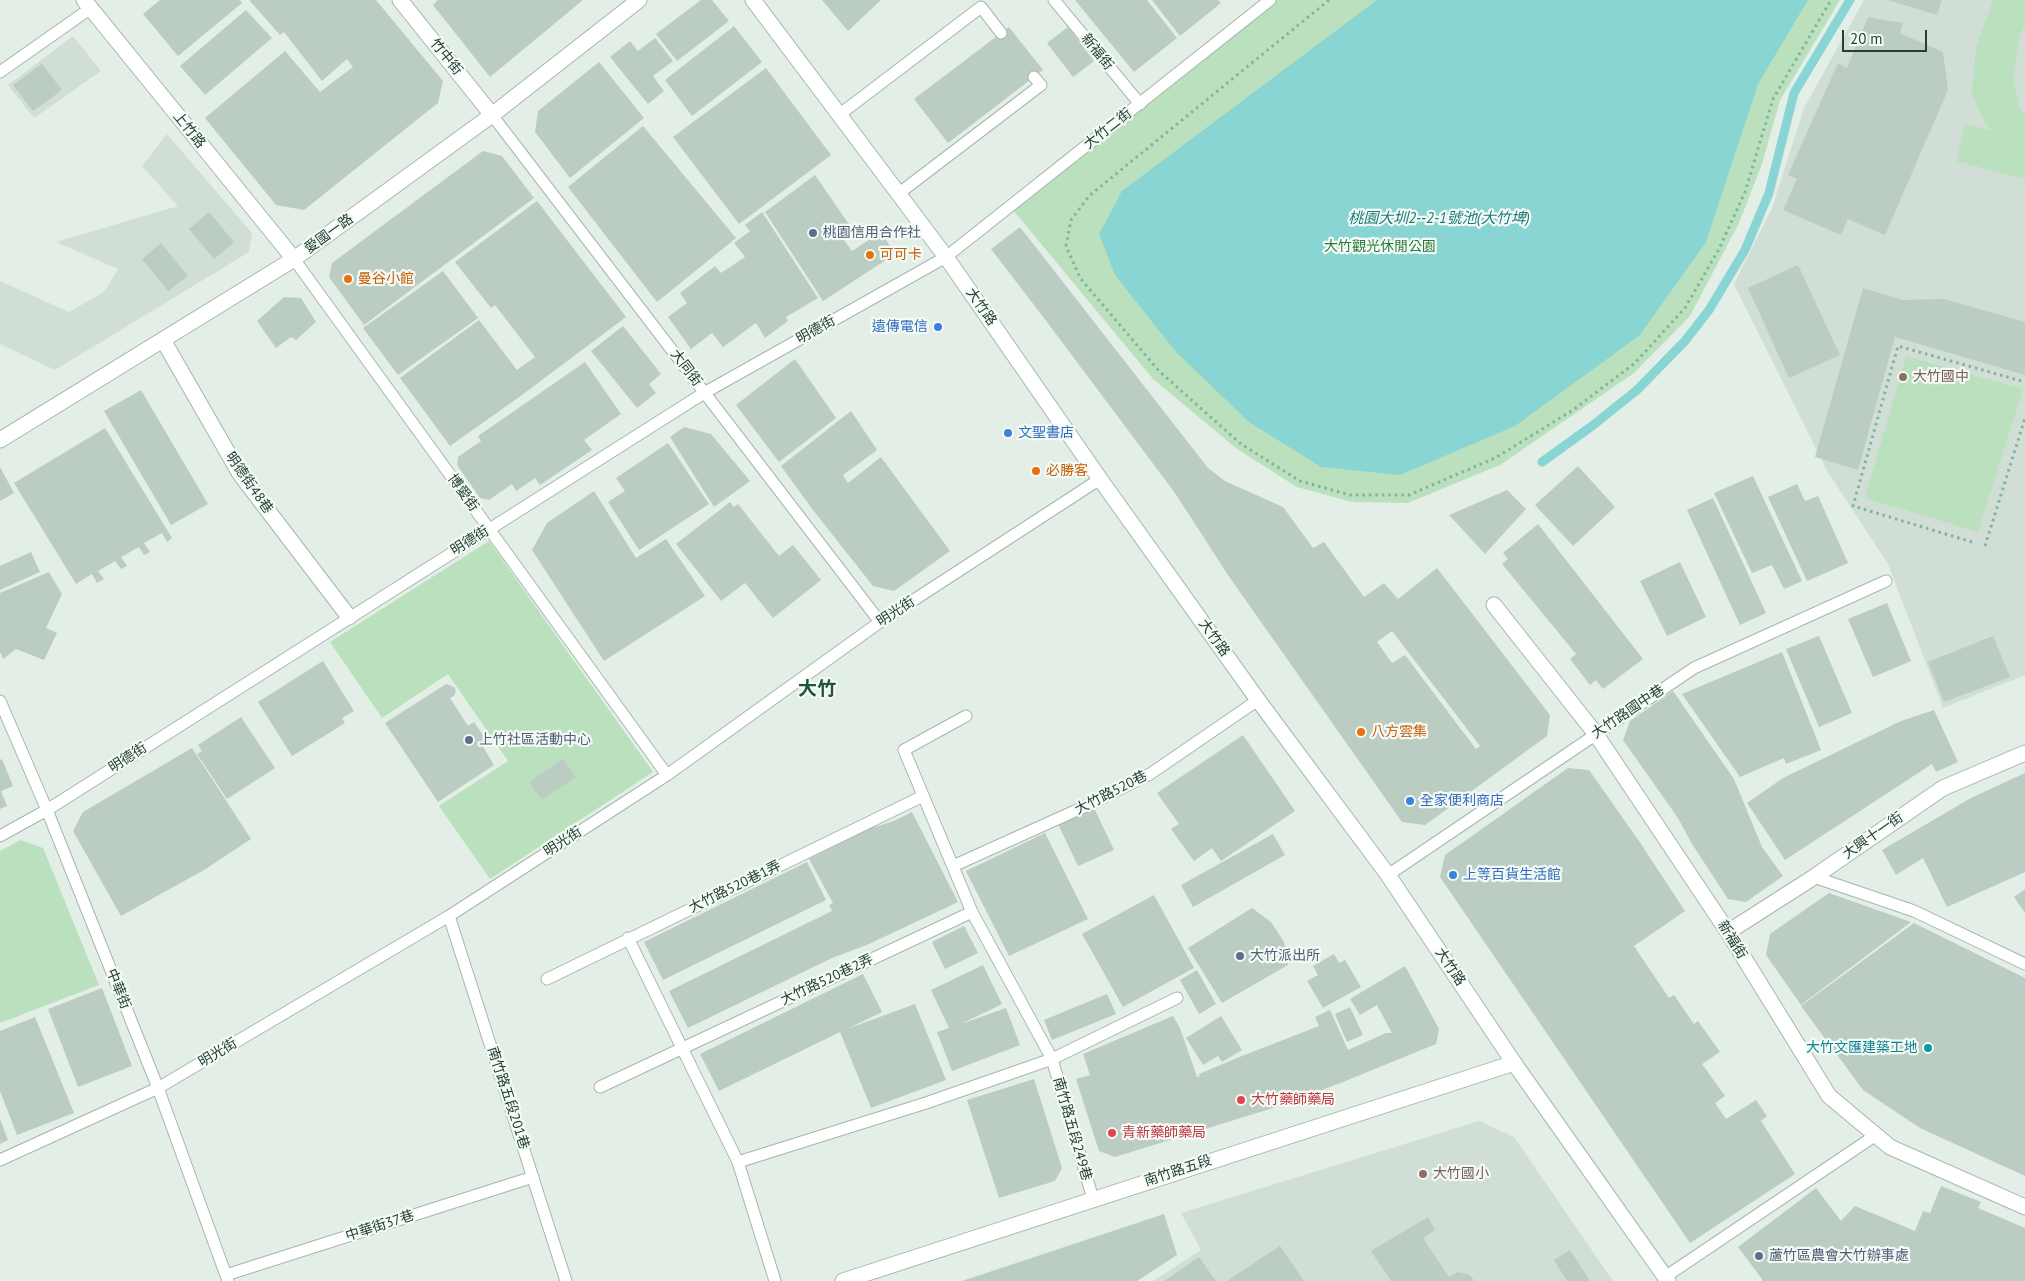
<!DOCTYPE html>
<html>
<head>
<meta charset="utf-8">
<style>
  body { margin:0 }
  #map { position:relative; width:2025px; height:1281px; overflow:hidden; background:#e3eee7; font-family:"PT Sans",sans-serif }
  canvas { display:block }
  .scale { position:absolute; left:1842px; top:30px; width:85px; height:22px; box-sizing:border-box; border:2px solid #224032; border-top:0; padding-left:6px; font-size:15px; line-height:18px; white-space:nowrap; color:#224032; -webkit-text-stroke:4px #f4faf6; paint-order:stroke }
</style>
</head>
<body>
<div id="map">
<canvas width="2025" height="1281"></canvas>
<div class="scale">20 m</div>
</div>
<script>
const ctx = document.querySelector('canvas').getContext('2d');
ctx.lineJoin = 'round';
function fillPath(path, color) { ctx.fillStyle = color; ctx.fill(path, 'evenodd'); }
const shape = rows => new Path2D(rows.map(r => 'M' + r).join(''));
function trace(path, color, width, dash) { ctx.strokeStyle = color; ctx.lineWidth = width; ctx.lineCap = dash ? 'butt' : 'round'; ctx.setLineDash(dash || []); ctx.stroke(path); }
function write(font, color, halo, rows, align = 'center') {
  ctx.font = font + ' "PT Sans","Noto Sans TC",sans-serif'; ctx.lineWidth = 4.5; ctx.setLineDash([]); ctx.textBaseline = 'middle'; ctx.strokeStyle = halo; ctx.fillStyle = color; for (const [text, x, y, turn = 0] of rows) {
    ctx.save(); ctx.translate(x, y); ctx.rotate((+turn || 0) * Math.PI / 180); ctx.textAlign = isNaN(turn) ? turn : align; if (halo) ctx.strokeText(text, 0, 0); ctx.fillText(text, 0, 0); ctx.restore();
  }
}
fillPath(shape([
  [1864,0,2025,0,2025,675,1943,708,1888,564,1827,471,1734,284,1772,208,1804,108],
  [73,36,101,71,34,118,8,85],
  [167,134,252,233,249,252,55,370,0,344,0,281,69,312,104,292,118,269,56,242,178,206,142,166],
  [1479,1121,1514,1137,1613,1281,1153,1281,1201,1250,1181,1213]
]), '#d1ded6');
fillPath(shape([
  [1274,0,1840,0,1780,100,1762,164,1739,223,1690,316,1634,373,1500,465,1408,503,1352,502,1297,487,1237,449,1153,379,1008,204,1025,187,1060,158,1158,83],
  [1993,0,2025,0,2025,25,2020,36,2013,80,2020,108,2025,114,2025,179,1956,161,1965,124,1991,130,1981,116,1972,92,1976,47],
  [1906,356,2023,389,1978,532,1865,498],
  [489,541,653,772,490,879,439,806,508,761,448,674,382,718,330,642],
  [20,840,43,848,99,985,0,1023,0,851]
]), '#bbe0be');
fillPath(shape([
  [1377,0,1808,0,1758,84,1706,242,1640,335,1515,426,1400,475,1321,467,1249,422,1176,352,1115,275,1099,234,1122,191]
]), '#89d5d3');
trace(shape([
  [1542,462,1592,426,1637,390,1685,341,1709,310,1745,250,1769,193,1794,93,1850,0]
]), '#89d5d3', 9);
fillPath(shape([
  [160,0,240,0,242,3,178,56,143,14],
  [251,0,376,0,443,81,438,103,304,210,276,205,205,118,285,51,320,92,353,67,347,59,322,81,284,32,280,35,250,1],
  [438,0,583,0,490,77,433,5],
  [701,0,712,0,729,21,677,61,656,34],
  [822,0,881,0,848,31],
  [1075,0,1147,0,1177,38,1134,72],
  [1152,0,1218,0,1221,3,1180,36],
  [1888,0,1942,0,1937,15],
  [246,10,272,38,205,95,180,66],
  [1868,17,1903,23,1900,33,1943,52,1948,90,1885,235,1848,219,1841,235,1783,210,1797,179,1788,175,1838,63,1847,68],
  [734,26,762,62,692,116,665,80],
  [1009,27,1043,70,948,143,914,99],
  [1068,27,1094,61,1073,77,1047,43],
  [655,38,673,61,653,76,664,91,648,104,610,57,630,41,638,51],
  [599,62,644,118,570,178,535,132,538,111],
  [42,64,62,90,33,111,13,85],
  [766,68,831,155,739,224,673,137],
  [643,126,736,238,657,302,568,187],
  [483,151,502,156,534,198,364,325,329,277,332,263],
  [815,175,850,226,844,240,852,251,881,232,890,246,886,260,823,301,765,212],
  [537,201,626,317,522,395,450,446,400,378,479,320,517,370,535,357,495,305,491,308,455,262],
  [209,212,234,242,214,259,189,229],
  [762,212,818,298,786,317,788,321,765,338,756,323,723,347,712,333,691,349,668,317,687,303,680,293,715,266,721,273,745,257,734,243,750,231,745,225],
  [1020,227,1208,468,1225,481,1283,507,1313,548,1324,542,1364,597,1384,583,1398,599,1437,568,1550,715,1547,736,1425,825,1402,822,1230,578,1175,493,1044,318,991,249],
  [1392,631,1448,704,1480,746,1476,749,1405,655,1392,663,1377,642],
  [161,243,188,276,168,291,142,259],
  [1798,265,1840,355,1789,378,1748,288],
  [443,271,478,318,398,375,363,328],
  [1863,288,1903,300,1944,299,2025,322,2025,375,1895,337,1858,470,1815,457],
  [284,297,301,298,316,322,296,340,291,337,276,348,257,321],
  [623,326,661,374,649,384,656,393,637,408,591,351],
  [795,359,836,418,779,462,736,405],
  [585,362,621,414,584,440,592,450,540,485,535,478,516,491,512,484,489,500,480,498,457,465,458,457,481,441,478,436],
  [141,390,208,504,171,525,104,411],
  [851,411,877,450,843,475,848,483,881,457,950,551,894,591,873,586,813,510,781,466],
  [684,427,711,434,750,481,714,507,670,437],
  [105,428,172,538,167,542,162,533,144,543,150,552,144,555,139,547,121,557,127,566,121,569,115,561,98,571,104,579,97,583,92,574,76,584,14,483],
  [668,443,709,504,639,550,608,502,625,491,616,478],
  [1578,466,1615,507,1573,546,1535,505],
  [0,467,14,493,0,501],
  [1753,476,1802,581,1784,589,1772,565,1752,573,1714,493],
  [1797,484,1805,501,1818,496,1848,563,1807,581,1768,497],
  [1507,490,1526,509,1485,554,1449,515],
  [594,491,636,558,666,539,705,596,604,661,532,550,547,523],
  [1713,498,1766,613,1740,625,1687,510],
  [730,502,734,507,738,504,779,556,793,545,821,580,773,618,745,583,721,601,676,544],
  [1538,524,1643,659,1603,689,1596,680,1590,685,1570,659,1576,654,1502,564,1508,559,1503,553],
  [31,552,40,572,0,590,0,566],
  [1680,562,1706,617,1667,636,1640,581],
  [49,572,62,594,46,628,57,633,44,660,16,649,3,659,0,652,0,593],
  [1887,603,1911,661,1873,677,1848,619],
  [1819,636,1852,713,1819,727,1786,649],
  [1993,636,2010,677,1944,702,1928,662],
  [1782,652,1821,750,1786,764,1784,758,1740,777,1682,694],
  [323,661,354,711,342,718,345,723,292,756,258,702],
  [446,684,454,687,456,691,454,696,450,698,468,726,474,722,487,741,482,745,494,765,438,802,385,723],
  [1673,691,1734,779,1762,847,1783,876,1746,902,1728,899,1692,844,1678,818,1623,740,1630,721],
  [1934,710,1958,762,1936,772,1932,764,1785,860,1747,803,1783,778,1901,721],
  [241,717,275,768,227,799,197,754,202,751,198,745],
  [1243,735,1295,811,1221,861,1212,848,1194,861,1171,829,1179,824,1157,793],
  [192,748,251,839,204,870,121,916,73,831,83,812],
  [2,759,13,786,1,791,7,806,0,809,0,760],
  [563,759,576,777,542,800,529,782],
  [1568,768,1589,770,1639,841,1685,911,1634,946,1669,998,1674,995,1694,1024,1698,1021,1720,1052,1702,1064,1725,1096,1715,1103,1726,1119,1756,1100,1767,1116,1761,1121,1795,1174,1690,1243,1440,877,1445,855],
  [2025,773,2025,872,1947,907,1923,858,1896,875,1882,850,1971,798],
  [1094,808,1114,850,1078,866,1058,824],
  [912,812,958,902,869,944,832,958,688,1028,669,991,832,911,829,905,833,903,809,859,875,825,875,827,894,821],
  [1045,833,1088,919,1009,956,966,871],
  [1273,834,1285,855,1193,907,1181,885],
  [807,862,826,900,663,980,644,942],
  [2025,889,2025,913,2014,897],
  [1829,893,1911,922,1801,1005,1766,955,1770,934],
  [1154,895,1194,968,1123,1007,1082,934],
  [1252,908,1271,922,1284,942,1288,965,1222,1003,1188,948],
  [1914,923,2025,978,2025,1176,1920,1128,1863,1090,1801,1006],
  [964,926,978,953,945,969,932,942],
  [1334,954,1339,963,1345,960,1361,987,1323,1008,1307,981,1318,975,1313,966],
  [983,965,1002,1004,961,1024,1006,1008,1020,1045,952,1071,937,1032,949,1028,931,990],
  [1405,966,1439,1029,1436,1044,1343,1082,1276,1107,1115,1157,1099,1151,1076,1079,1090,1075,1083,1054,1173,1016,1180,1028,1197,1077,1200,1076,1199,1074,1237,1058,1319,1026,1315,1017,1330,1010,1348,1050,1386,1033,1392,1033,1377,1005,1360,1015,1350,999],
  [1197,970,1216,1004,1199,1014,1180,980],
  [863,974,882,1012,847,1029,915,1004,946,1080,871,1108,840,1032,719,1091,700,1054],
  [102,988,132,1066,78,1087,48,1009],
  [1107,994,1116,1014,1052,1040,1044,1020],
  [1350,1007,1363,1035,1347,1042,1335,1014],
  [1221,1016,1242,1050,1222,1062,1218,1056,1203,1065,1186,1038],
  [35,1017,74,1113,17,1135,0,1091,0,1031],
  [1034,1079,1062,1168,1055,1181,999,1198,967,1100],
  [0,1119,8,1140,0,1144],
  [1941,1186,1981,1202,1978,1208,2025,1228,2025,1281,1762,1281,1762,1279,1738,1247,1816,1188,1841,1221,1855,1206,1915,1231,1923,1211,1930,1213],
  [1164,1214,1177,1255,1137,1281,962,1281],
  [1428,1217,1435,1230,1423,1238,1449,1277,1458,1272,1470,1275,1474,1281,1391,1281,1371,1251],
  [1280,1246,1304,1281,1227,1281],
  [1570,1250,1590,1281,1567,1281,1554,1260],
  [1199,1257,1216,1281,1164,1281]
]), '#bbccc2');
const service = shape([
  [1054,0,1140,104],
  [0,72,91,8],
  [492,115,880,622],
  [839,115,981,7,1001,33],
  [898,194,1041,85,1034,77],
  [294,259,667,775],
  [0,701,47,810,158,1088,228,1281],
  [966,716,904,750,972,912,1052,1059,1093,1199],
  [0,836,47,810,704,393,946,257,1270,0],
  [953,866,1086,806,1150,774,1258,700],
  [1388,875,1694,668,1886,581],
  [1814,877,1914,911,2025,964],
  [449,916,566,1281],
  [628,938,738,1162,775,1281],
  [547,979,923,796],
  [600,1087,972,912],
  [0,1160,158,1088,449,916,667,775,880,622,1100,479],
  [738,1162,926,1103,1052,1059,1177,998],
  [226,1275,533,1177],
  [1665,1277,1876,1135]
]);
const minor = shape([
  [84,0,294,259],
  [400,0,492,115],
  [163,340,240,474,349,617],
  [0,440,294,259,492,115,639,0],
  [1494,605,1595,733,1728,932,1829,1096,1890,1147,2025,1207],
  [1728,932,1814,877,1943,788,2025,753]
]);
const tertiary = shape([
  [843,1281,1514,1063]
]);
const secondary = shape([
  [753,0,946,257,1100,479,1258,700,1388,875,1514,1063,1668,1281]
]);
trace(service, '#a5b6ad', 13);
trace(minor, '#a5b6ad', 17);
trace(tertiary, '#a5b6ad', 17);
trace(secondary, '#a1baad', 17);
trace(shape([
  [1329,0,1089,196,1071,220,1066,246,1080,278,1159,371,1241,444,1300,481,1350,495,1409,495,1495,458,1573,410,1635,363,1685,308,1719,249,1745,192,1773,99,1831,0],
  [1972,542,1853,506,1898,346,2025,382],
  [1985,546,2025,418]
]), '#82b39b', 3, [2.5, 4]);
trace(service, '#fff', 11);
trace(minor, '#fff', 15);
trace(tertiary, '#fff', 15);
trace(secondary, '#fff', 15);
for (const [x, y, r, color] of [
  [813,233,5,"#5c6f8a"],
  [870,255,5,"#e8710a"],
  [348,279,5,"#e8710a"],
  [938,327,5,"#3f7fe0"],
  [1903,377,5,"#8d6e63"],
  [1008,433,5,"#3f7fe0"],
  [1036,471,5,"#e8710a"],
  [1361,732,5,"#e8710a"],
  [469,740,5,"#5c6f8a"],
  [1410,801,5,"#3f7fe0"],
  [1453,875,5,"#3f7fe0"],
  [1240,956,5,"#5c6f8a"],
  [1928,1048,5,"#0f9aa8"],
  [1241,1100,5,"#e0444e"],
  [1112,1133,5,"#e0444e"],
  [1423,1174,5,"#8d6e63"],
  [1759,1256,5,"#5c6f8a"]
]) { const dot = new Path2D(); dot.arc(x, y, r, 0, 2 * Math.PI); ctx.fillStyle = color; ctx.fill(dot); trace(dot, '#f4faf6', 2); }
write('14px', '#224032', '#f4faf6', [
  ["新福街",1097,52,51],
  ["竹中街",446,57,51],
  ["大竹二街",1108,129,-38],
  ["上竹路",189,130,51],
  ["愛國一路",329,234,-36],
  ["大竹路",981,307,55],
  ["明德街",816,330,-29],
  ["大同街",686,368,53],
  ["明德街48巷",249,483,55],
  ["博愛街",463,493,54],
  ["明德街",470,541,-32],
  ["明光街",896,612,-33],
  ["大竹路",1214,638,54],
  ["大竹路國中巷",1628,712,-34],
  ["明德街",128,758,-33],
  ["大竹路520巷",1111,793,-27],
  ["大興十一街",1873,836,-35],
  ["明光街",563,842,-33],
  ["大竹路520巷1弄",735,887,-26],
  ["新福街",1732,940,58],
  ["大竹路",1450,967,56],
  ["大竹路520巷2弄",827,980,-25],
  ["中華街",118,989,68],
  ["明光街",218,1053,-31],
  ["南竹路五段201巷",508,1098,72],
  ["南竹路五段249巷",1072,1129,74],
  ["南竹路五段",1178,1171,-18],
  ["中華街37巷",380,1226,-18]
]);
write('14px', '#4e5e75', '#f4faf6', [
  ["桃園信用合作社",823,233],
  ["上竹社區活動中心",479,740],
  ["大竹派出所",1250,956],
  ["蘆竹區農會大竹辦事處",1769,1256]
], 'left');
write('14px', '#2a793a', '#f4faf6', [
  ["大竹觀光休閒公園",1380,247]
]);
write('14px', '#c56008', '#f4faf6', [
  ["可可卡",880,255],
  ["曼谷小館",358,279],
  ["必勝客",1046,471],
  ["八方雲集",1371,732]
], 'left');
write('14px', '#366cbe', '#f4faf6', [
  ["遠傳電信",928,327,"right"],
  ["文聖書店",1018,433],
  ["全家便利商店",1420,801],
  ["上等百貨生活館",1463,875]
], 'left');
write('14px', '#785e54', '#f4faf6', [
  ["大竹國中",1913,377],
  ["大竹國小",1433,1174]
], 'left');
write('14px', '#0d838f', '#f4faf6', [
  ["大竹文匯建築工地",1918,1048]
], 'right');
write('14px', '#be3a42', '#f4faf6', [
  ["大竹藥師藥局",1251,1100],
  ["青新藥師藥局",1122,1133]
], 'left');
write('italic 15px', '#187a79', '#f4faf6', [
  ["桃園大圳2--2-1號池(大竹埤)",1439,219]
]);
write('bold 19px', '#1c543c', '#f4faf6', [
  ["大竹",817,690]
]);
</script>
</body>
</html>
